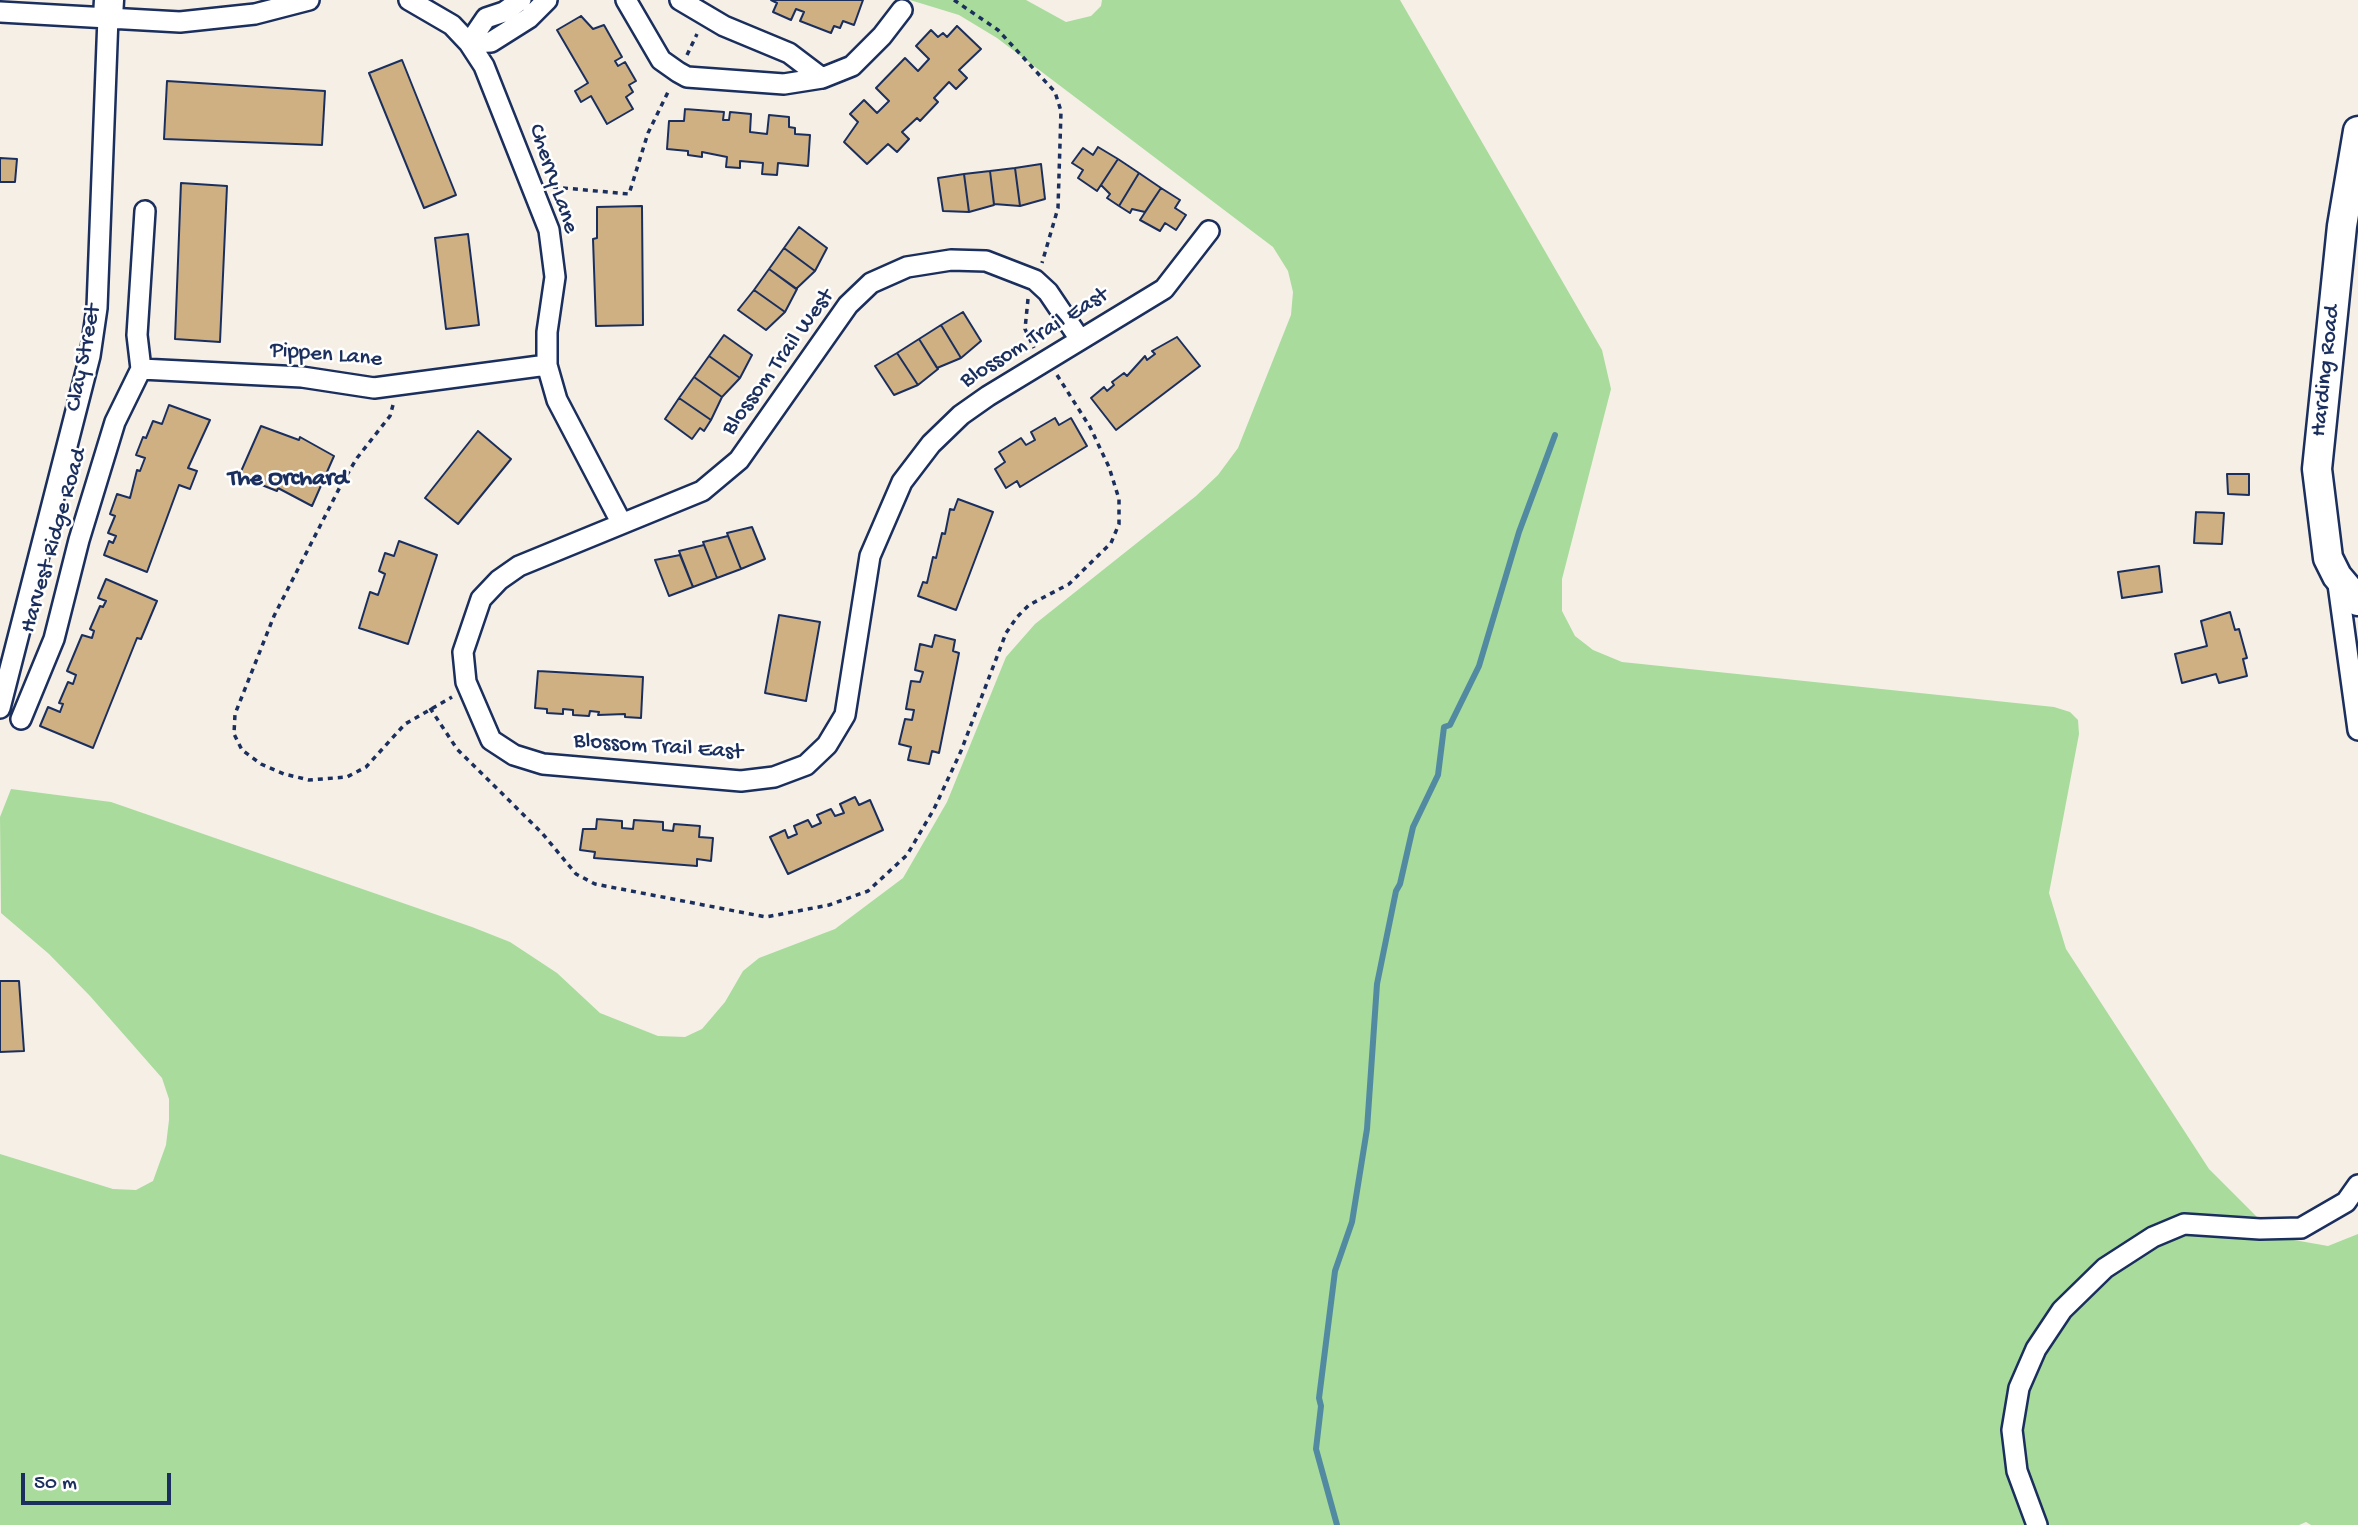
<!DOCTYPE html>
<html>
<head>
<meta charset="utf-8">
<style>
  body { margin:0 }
  #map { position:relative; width:2358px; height:1525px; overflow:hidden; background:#f5efe6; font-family:"Gochi Hand",sans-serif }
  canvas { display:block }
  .scale { position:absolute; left:21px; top:1473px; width:150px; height:32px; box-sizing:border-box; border:4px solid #1b2f5e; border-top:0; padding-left:9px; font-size:21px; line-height:24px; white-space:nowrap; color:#1b2f5e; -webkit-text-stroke:5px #fff; paint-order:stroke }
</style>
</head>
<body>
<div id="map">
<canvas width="2358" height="1525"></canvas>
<div class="scale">50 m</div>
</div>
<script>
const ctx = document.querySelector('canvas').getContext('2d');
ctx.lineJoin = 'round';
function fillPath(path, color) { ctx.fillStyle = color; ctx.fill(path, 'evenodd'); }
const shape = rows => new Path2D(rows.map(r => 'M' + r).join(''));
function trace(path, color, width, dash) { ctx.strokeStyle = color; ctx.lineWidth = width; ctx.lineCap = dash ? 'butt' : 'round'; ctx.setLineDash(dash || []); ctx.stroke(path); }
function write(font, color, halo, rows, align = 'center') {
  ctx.font = font + ' "Gochi Hand",sans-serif'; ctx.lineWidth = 5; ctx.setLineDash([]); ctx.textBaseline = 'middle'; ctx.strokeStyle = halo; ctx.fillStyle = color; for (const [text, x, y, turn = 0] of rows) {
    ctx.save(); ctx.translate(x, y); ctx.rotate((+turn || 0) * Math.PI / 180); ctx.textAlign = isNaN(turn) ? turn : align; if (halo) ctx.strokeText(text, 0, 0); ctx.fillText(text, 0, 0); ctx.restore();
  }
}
fillPath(shape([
  [910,0,1026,0,1066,22,1091,16,1101,6,1102,0,1400,0,1602,350,1611,389,1562,579,1562,611,1575,636,1593,650,1622,662,2054,707,2070,712,2078,720,2079,734,2049,893,2066,949,2209,1169,2277,1237,2328,1246,2358,1234,2358,1525,2311,1525,2306,1522,2299,1525,0,1525,0,1154,113,1189,136,1190,153,1181,166,1145,169,1120,169,1099,162,1078,90,996,49,954,1,913,0,817,11,789,111,802,472,927,510,942,557,973,600,1013,658,1036,685,1037,702,1029,725,1002,743,971,759,958,835,929,903,878,947,802,1006,657,1035,624,1196,496,1218,475,1238,448,1291,315,1293,292,1288,271,1273,247,997,38,959,15]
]), '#a8db9c');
trace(shape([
  [1337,1525,1316,1449,1321,1406,1319,1398,1335,1271,1352,1222,1367,1129,1377,984,1396,891,1400,884,1413,827,1438,775,1444,727,1450,725,1479,666,1519,532,1555,435]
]), '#528ba1', 6);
const building = shape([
  [771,0,863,0,854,25,843,21,840,28,834,26,831,33,800,21,804,12,796,9,791,20,773,12,777,3,771,0],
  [581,16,593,29,604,25,622,57,615,61,618,66,625,62,636,81,629,85,633,92,626,97,633,109,607,124,591,96,581,102,575,91,588,83,557,30,581,16],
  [957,26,981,49,959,70,967,78,956,89,949,82,934,98,938,102,920,121,917,118,902,132,909,139,897,152,888,144,867,164,844,142,858,122,850,114,864,100,877,113,889,101,876,88,905,58,918,71,929,59,916,46,931,30,938,37,943,33,947,37,957,26],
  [402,60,456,195,424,208,369,73,402,60],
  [167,81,325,91,322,145,164,139,167,81],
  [685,109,724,112,723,120,729,120,730,112,751,114,750,132,767,134,769,115,789,117,789,127,795,128,795,134,810,135,808,166,778,163,777,175,762,174,763,163,740,161,740,168,726,167,727,157,702,152,702,157,688,155,688,151,667,149,669,121,684,121,685,109],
  [1098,147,1118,159,1097,191,1078,178,1083,170,1072,163,1083,148,1093,155,1098,147],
  [0,158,17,159,15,182,0,182,0,158],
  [1118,159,1139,173,1119,206,1107,198,1110,194,1101,185,1118,159],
  [1041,164,1045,199,1020,206,1015,168,1041,164],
  [1015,168,1020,206,994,204,990,171,1015,168],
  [990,171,994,205,969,212,964,174,990,171],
  [1139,173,1161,188,1145,212,1132,209,1130,213,1119,206,1139,173],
  [964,174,969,212,943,211,938,178,964,174],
  [181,183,227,186,220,342,175,339,181,183],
  [1161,188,1180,200,1175,208,1186,215,1176,230,1165,223,1160,231,1140,220,1161,188],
  [642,206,643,325,596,326,593,239,597,238,597,207,642,206],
  [799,227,827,248,815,271,784,248,799,227],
  [468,234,479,325,446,329,435,238,468,234],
  [784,248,815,271,796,289,769,269,784,248],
  [769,269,797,289,785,312,754,290,769,269],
  [754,290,785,312,766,330,738,310,754,290],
  [963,312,981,341,961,358,941,325,963,312],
  [941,325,961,358,937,368,919,339,941,325],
  [724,335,752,355,740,378,709,356,724,335],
  [1177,337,1200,366,1116,430,1091,398,1104,387,1107,391,1114,385,1112,382,1124,373,1127,376,1145,356,1147,360,1155,354,1152,351,1177,337],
  [919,339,938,369,918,385,897,353,919,339],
  [897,353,918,385,894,395,875,366,897,353],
  [709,356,740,378,722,397,694,377,709,356],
  [694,377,722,397,711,420,679,398,694,377],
  [679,398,711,420,704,431,700,428,692,439,665,419,679,398],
  [169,405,210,420,188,468,197,471,190,489,179,485,147,572,104,555,109,541,113,543,116,536,108,533,115,516,110,514,117,494,130,498,137,470,140,471,145,458,136,455,143,437,146,438,153,421,162,424,169,405],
  [1055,418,1059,425,1071,418,1087,446,1020,487,1017,481,1006,488,995,469,1005,462,999,452,1021,438,1026,445,1035,440,1031,432,1055,418],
  [261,426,299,440,300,437,334,456,312,506,278,488,277,491,239,476,261,426],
  [478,431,511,459,458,524,425,498,478,431],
  [2227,474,2249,474,2249,495,2228,494,2227,474],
  [958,499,993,512,956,610,918,596,923,582,927,583,933,557,936,558,942,533,945,534,950,509,954,510,958,499],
  [2196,512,2224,513,2222,544,2194,543,2196,512],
  [752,527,765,559,741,569,727,533,752,527],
  [728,536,741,569,717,578,703,542,728,536],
  [399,541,437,555,408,644,359,628,370,592,378,595,385,574,379,571,385,553,394,556,399,541],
  [704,545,717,578,693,587,679,551,704,545],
  [680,555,693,587,669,596,655,560,680,555],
  [2159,566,2162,592,2122,598,2118,572,2159,566],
  [106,579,157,601,141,639,137,638,93,748,40,726,48,707,60,712,63,704,59,703,68,682,73,684,76,675,67,671,82,635,92,638,94,631,90,629,100,606,103,607,106,601,98,598,106,579],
  [2230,612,2235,630,2239,629,2247,658,2243,659,2247,676,2219,683,2216,674,2182,683,2175,654,2207,646,2201,621,2230,612],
  [779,615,820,622,806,701,765,693,779,615],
  [935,635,955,640,953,651,959,653,939,753,932,751,929,764,908,760,911,747,899,744,905,719,912,720,914,710,906,709,911,681,920,682,923,672,915,670,920,644,932,647,935,635],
  [538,671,643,677,641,718,625,717,625,714,598,715,599,712,590,711,589,716,573,715,573,710,563,709,563,714,547,713,547,709,535,708,538,671],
  [855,797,859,805,870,800,883,830,788,874,770,837,785,830,788,838,797,834,794,826,808,820,812,827,821,823,817,815,831,809,835,816,844,813,840,804,855,797],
  [597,819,622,821,622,828,633,829,634,820,663,822,663,830,673,831,674,824,700,826,699,837,713,838,711,861,697,859,697,866,594,858,595,852,580,850,583,829,596,829,597,819],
  [0,981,19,981,24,1051,0,1052,0,981]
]);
fillPath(building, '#cfb083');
trace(building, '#1b2f5e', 2);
const street = shape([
  [409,0,452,25,469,43,484,66,549,230,555,277,547,332,547,365,557,400,621,522],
  [626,0,661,60,678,72,687,77,784,84,822,78,852,66,882,36,902,10],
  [680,0,724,26,789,53,822,78],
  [0,12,180,22,255,14,309,0],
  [469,43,491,42,529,18,547,0],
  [469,43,486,18,504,12,521,0],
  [1079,338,1048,292,1035,280,986,261,951,260,907,267,871,283,848,305,739,460,702,491,519,566,499,580,481,599,463,652,466,682,491,740,514,755,543,764,741,781,774,777,806,765,827,745,845,715,870,556,902,482,931,444,961,415,988,396,1164,289,1209,231],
  [141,369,302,377,374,388,547,365],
  [2337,577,2358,730],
  [0,708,90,356,97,308,108,17],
  [21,719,54,639,79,540,115,422,141,369,137,335,145,211],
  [2037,1525,2017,1471,2012,1430,2019,1388,2036,1349,2062,1310,2105,1268,2153,1237,2184,1224,2260,1229,2301,1228,2346,1202,2358,1185]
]);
const secondary = shape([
  [108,17,109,0],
  [2358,131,2342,226,2317,469,2328,558,2337,576,2358,601]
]);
trace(street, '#1b2f5e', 24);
trace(secondary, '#1b2f5e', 33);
trace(shape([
  [954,0,998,30,1055,92,1061,111,1058,208,1042,263],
  [687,55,697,34],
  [553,187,629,194,648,133,669,90],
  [1028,299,1025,329,1034,348],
  [393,405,390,416,357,458,342,483,274,616,235,714,234,734,242,750,261,764,284,774,309,780,347,777,366,767,405,724,452,697],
  [430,708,457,749,542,833,576,874,595,884,766,917,829,905,868,891,907,855,934,809,961,751,1006,633,1017,617,1029,605,1069,584,1111,543,1119,524,1119,499,1109,467,1090,427,1057,375]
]), '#1b2f5e', 3.5, [5, 5]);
trace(street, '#fff', 19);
trace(secondary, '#fff', 28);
write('23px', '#1b2f5e', '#fff', [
  ["Cherry Lane",552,179,71],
  ["Blossom Trail East",1035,339,-32],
  ["Pippen Lane",326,356,5],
  ["Clay Street",85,358,-79],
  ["Blossom Trail West",779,363,-54],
  ["Harding Road",2327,371,-84],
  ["Harvest Ridge Road",55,541,-74],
  ["Blossom Trail East",658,748,4]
]);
write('bold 24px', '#1b2f5e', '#fff', [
  ["The Orchard",288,480]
]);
</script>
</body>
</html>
